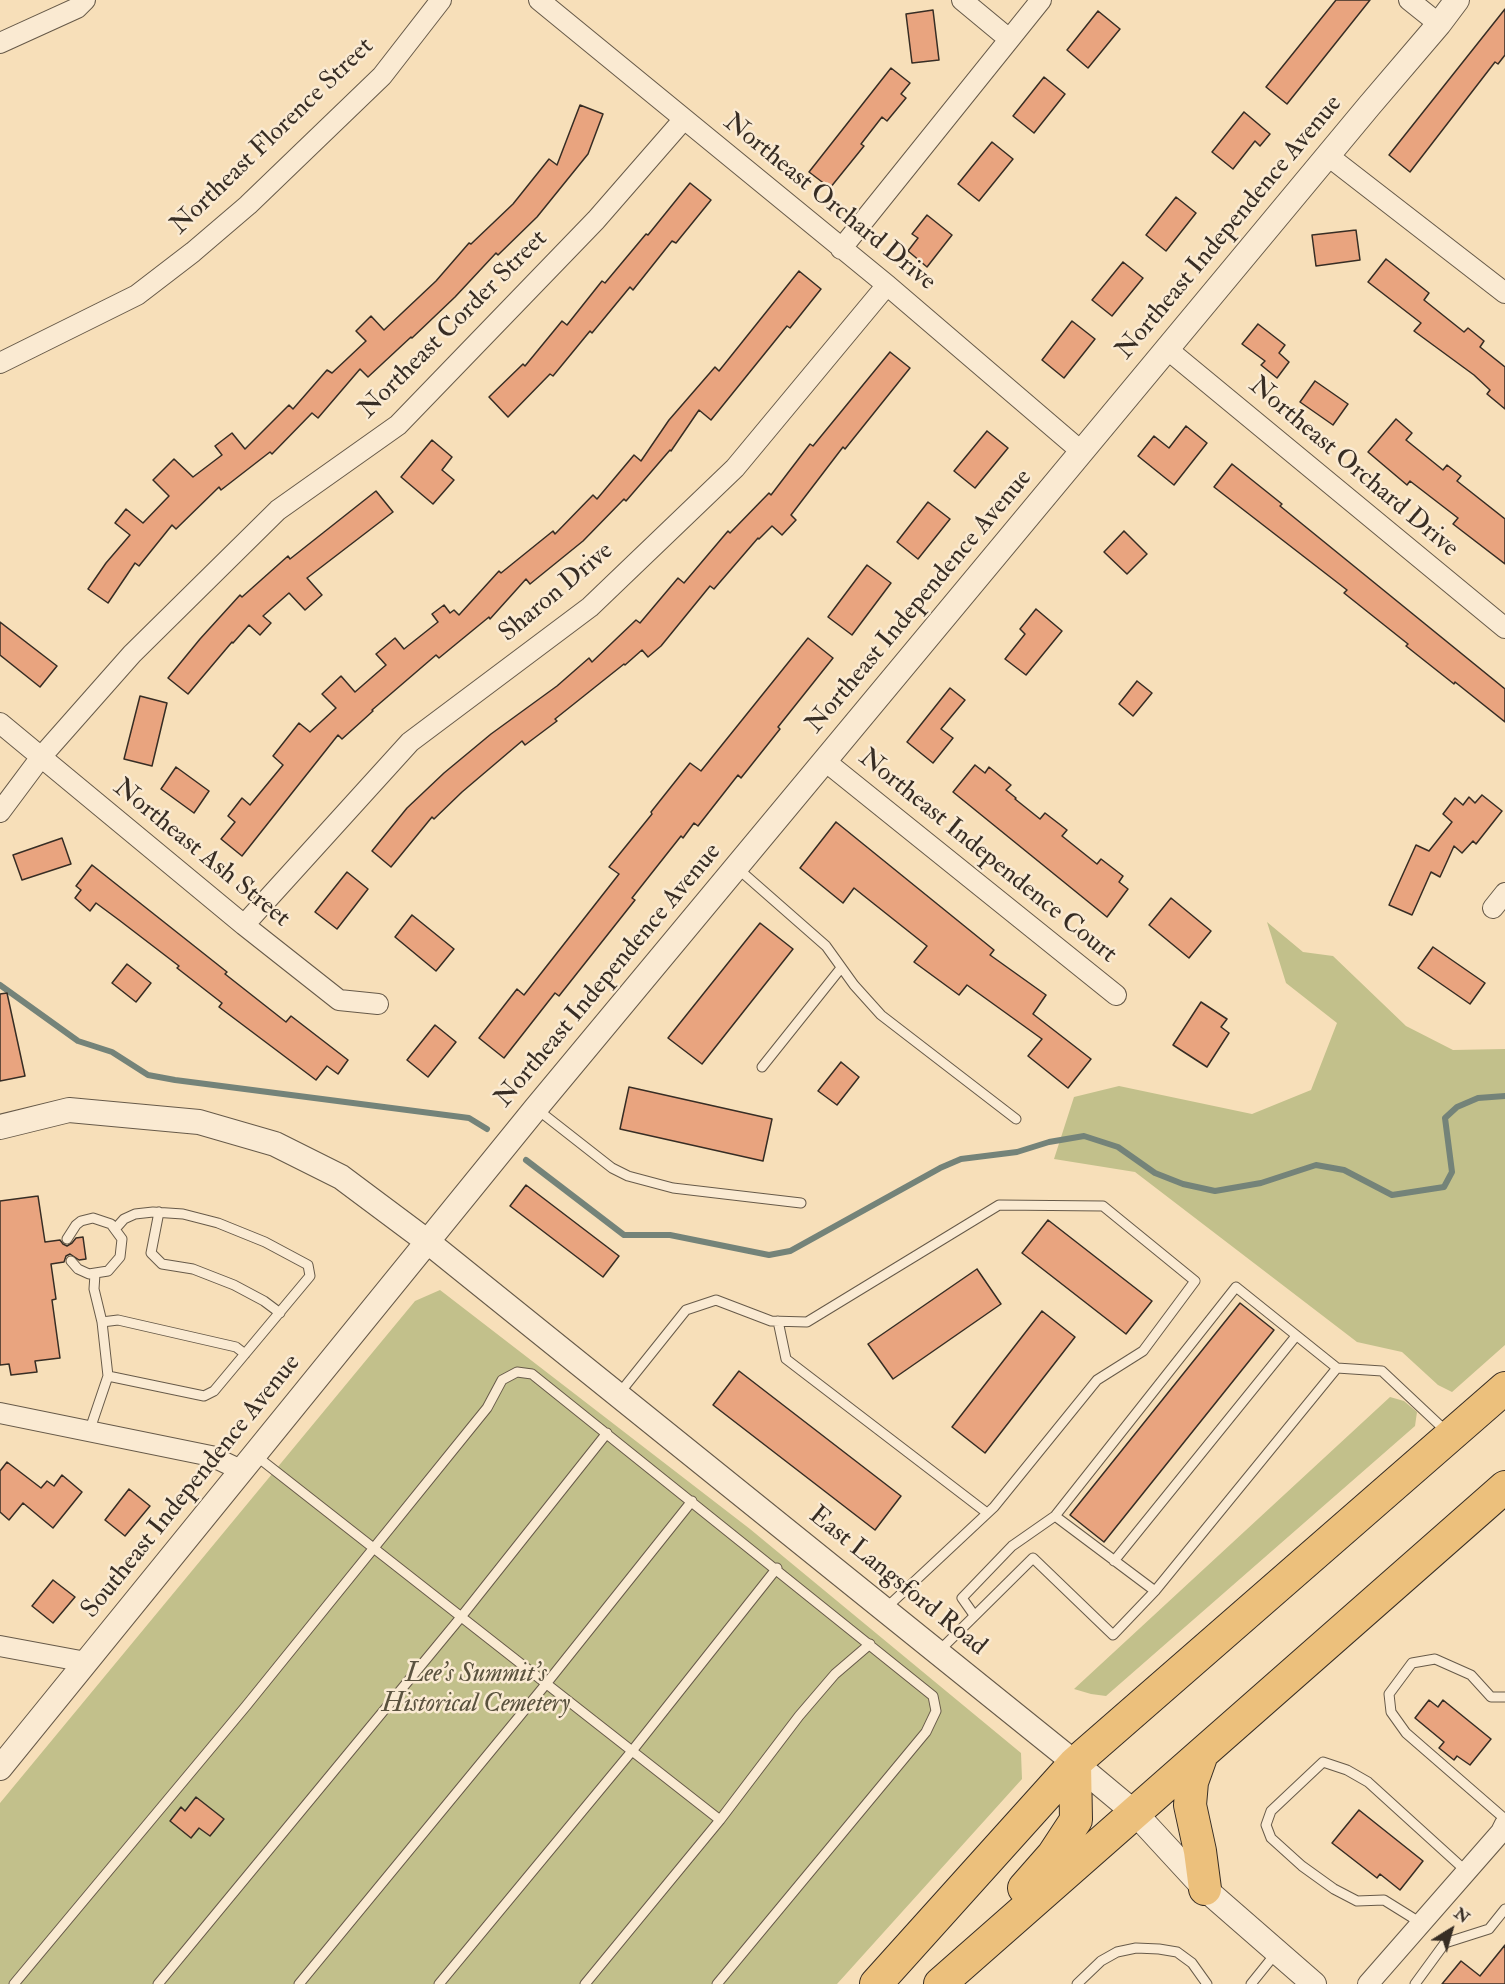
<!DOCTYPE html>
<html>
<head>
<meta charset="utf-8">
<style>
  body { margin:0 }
  #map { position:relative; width:1505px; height:1984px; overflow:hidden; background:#f7dfb9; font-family:"IM FELL Double Pica",serif }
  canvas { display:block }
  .north { position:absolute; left:1421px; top:1900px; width:60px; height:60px; -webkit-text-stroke:4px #faead2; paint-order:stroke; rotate:37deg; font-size:16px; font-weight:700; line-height:24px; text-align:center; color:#372d24 }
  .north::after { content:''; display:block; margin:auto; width:21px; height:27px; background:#372d24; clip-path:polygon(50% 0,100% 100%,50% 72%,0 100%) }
</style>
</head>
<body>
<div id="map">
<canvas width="1505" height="1984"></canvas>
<div class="north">N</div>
</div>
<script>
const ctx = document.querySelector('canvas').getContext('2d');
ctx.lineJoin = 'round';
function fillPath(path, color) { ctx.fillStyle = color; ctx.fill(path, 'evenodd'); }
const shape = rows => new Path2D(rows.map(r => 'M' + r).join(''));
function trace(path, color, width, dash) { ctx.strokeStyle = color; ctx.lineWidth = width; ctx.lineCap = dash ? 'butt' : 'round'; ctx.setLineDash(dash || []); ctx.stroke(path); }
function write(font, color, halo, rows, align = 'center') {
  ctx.font = font + ' "IM FELL Double Pica",serif'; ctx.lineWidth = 5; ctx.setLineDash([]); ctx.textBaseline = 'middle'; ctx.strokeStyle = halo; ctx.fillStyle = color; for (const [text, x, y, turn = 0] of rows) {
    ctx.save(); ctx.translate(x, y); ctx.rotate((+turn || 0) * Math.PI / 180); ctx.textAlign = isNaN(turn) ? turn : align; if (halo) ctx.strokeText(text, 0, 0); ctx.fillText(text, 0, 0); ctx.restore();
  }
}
fillPath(shape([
  [1267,922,1303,952,1333,956,1406,1026,1453,1050,1505,1049,1505,1345,1452,1392,1438,1385,1402,1352,1357,1342,1135,1172,1054,1159,1074,1097,1119,1086,1252,1114,1311,1090,1337,1023,1286,983],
  [440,1290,750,1529,1021,1753,1022,1779,837,1984,0,1984,0,1803,415,1301],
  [1390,1397,1404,1401,1417,1412,1415,1426,1106,1696,1091,1694,1074,1689]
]), '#c2c08b');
trace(shape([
  [0,985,78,1041,112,1052,148,1075,175,1080,469,1118,487,1129],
  [526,1160,624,1235,670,1235,769,1255,790,1251,940,1168,961,1159,1017,1152,1049,1142,1084,1136,1118,1147,1155,1173,1183,1184,1215,1191,1261,1183,1316,1165,1344,1170,1392,1195,1444,1187,1452,1172,1445,1118,1457,1107,1478,1098,1505,1096]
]), '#748379', 6);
const building = shape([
  [1336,0,1370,0,1287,104,1266,87,1336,0],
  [1505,9,1505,55,1498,64,1495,62,1410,172,1389,155,1505,9],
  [933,10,939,60,912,63,906,14,933,10],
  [1098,11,1120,29,1088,68,1067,50,1098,11],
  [891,68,910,83,901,94,906,98,887,121,882,117,861,144,864,146,830,188,809,172,891,68],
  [1044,77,1065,94,1034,133,1013,116,1044,77],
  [580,105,603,114,588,154,537,217,498,255,496,253,455,297,412,338,411,337,368,377,360,369,318,418,312,413,272,454,270,452,221,490,219,487,176,529,172,525,139,566,135,563,108,603,88,589,106,563,130,535,115,523,126,509,143,523,169,496,153,480,174,459,193,477,222,455,215,446,232,433,245,449,289,405,293,409,327,370,332,373,366,341,356,331,371,316,384,330,436,281,469,243,471,244,513,204,549,159,557,165,580,105],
  [1244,112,1270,134,1260,146,1255,141,1233,169,1212,152,1244,112],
  [992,142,1013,159,979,201,958,184,992,142],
  [690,183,711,200,676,243,672,241,633,290,630,287,592,333,590,331,553,376,550,374,508,417,489,397,523,364,525,366,562,321,567,325,602,281,605,283,646,234,648,235,690,183],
  [1176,197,1196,213,1166,251,1146,235,1176,197],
  [927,215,952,235,927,267,908,251,918,238,912,234,927,215],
  [1356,230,1360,260,1316,266,1312,235,1356,230],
  [1386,259,1429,293,1424,300,1464,332,1468,328,1484,341,1480,347,1505,367,1505,409,1487,394,1490,390,1474,375,1414,331,1421,323,1368,282,1386,259],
  [1123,262,1143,278,1112,316,1092,300,1123,262],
  [799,271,821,289,790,328,787,326,711,420,699,410,671,451,670,450,626,501,624,499,583,541,530,584,526,579,490,619,489,617,439,658,436,655,372,710,373,711,342,739,338,735,242,856,221,839,235,822,228,816,242,798,250,805,283,765,273,756,299,723,310,732,336,708,322,694,341,676,355,692,386,665,376,654,395,638,404,649,438,622,432,614,444,605,450,613,454,610,459,615,499,571,501,573,553,531,555,534,593,495,597,499,634,455,641,461,669,420,715,367,719,371,799,271],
  [1072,321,1095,339,1064,378,1042,360,1072,321],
  [1258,324,1285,345,1279,353,1289,362,1277,378,1261,365,1265,361,1242,344,1258,324],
  [890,352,910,368,845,449,843,447,791,515,796,520,782,535,772,526,759,539,758,538,714,589,710,586,661,646,648,657,642,650,625,665,624,664,555,719,557,721,525,745,522,741,462,792,434,819,432,817,391,867,372,851,407,808,444,773,491,734,557,686,589,658,592,662,636,620,640,623,678,578,684,583,728,531,730,533,769,493,771,495,810,444,813,446,890,352],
  [1315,381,1348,404,1333,425,1300,402,1315,381],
  [1396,419,1412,433,1406,440,1443,470,1447,465,1461,476,1457,481,1505,519,1505,564,1453,524,1458,518,1410,481,1407,485,1368,452,1396,419],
  [1186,426,1207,443,1174,485,1138,456,1154,436,1169,448,1186,426],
  [987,431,1008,448,975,488,954,471,987,431],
  [432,440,452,457,442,470,454,480,433,504,401,477,432,440],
  [1232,464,1282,504,1280,506,1505,689,1505,722,1455,682,1454,684,1406,646,1408,644,1344,593,1347,590,1214,487,1232,464],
  [376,491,393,512,307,578,322,595,305,610,289,593,263,616,271,623,260,635,249,625,233,643,232,642,188,694,168,678,200,639,240,595,242,597,288,556,290,559,376,491],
  [928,502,950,519,918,559,897,542,928,502],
  [1124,531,1147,554,1127,574,1104,552,1124,531],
  [867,565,891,583,852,635,828,617,867,565],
  [1036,609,1062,631,1026,675,1005,659,1025,634,1020,629,1036,609],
  [0,622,57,666,40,687,0,655,0,622],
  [808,638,833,658,778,727,780,729,741,778,738,775,698,826,694,823,683,838,681,836,632,898,635,900,559,996,555,993,504,1058,479,1038,517,989,524,995,619,874,609,867,652,814,651,812,690,763,701,771,808,638],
  [1137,681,1152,693,1133,716,1119,704,1137,681],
  [950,688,965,700,941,729,953,738,933,763,907,742,950,688],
  [140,696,167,703,152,766,124,759,140,696],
  [975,765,985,773,989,767,1011,785,1006,790,1016,798,1015,799,1040,819,1045,813,1067,830,1062,836,1097,864,1101,859,1123,876,1119,882,1128,889,1107,917,953,792,975,765],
  [176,767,209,791,194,813,161,789,176,767],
  [1482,795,1502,811,1476,844,1473,841,1462,853,1454,846,1440,877,1431,872,1412,915,1389,905,1416,845,1429,851,1452,822,1443,814,1455,798,1463,805,1469,797,1475,803,1482,795],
  [836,822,994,950,990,955,1046,995,1033,1014,1091,1059,1068,1088,1028,1056,1042,1039,967,985,959,995,914,962,927,946,854,888,843,903,800,868,836,822],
  [62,838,71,864,22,880,13,855,62,838],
  [92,865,227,972,225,974,286,1022,291,1016,348,1060,338,1074,327,1066,316,1080,219,1007,222,1003,177,968,179,966,119,920,96,903,90,911,75,898,81,890,76,886,92,865],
  [347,872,368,889,337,929,315,912,347,872],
  [1171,898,1211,931,1189,958,1149,925,1171,898],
  [412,915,454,949,436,971,395,937,412,915],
  [760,923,793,949,702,1064,668,1038,760,923],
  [1433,947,1485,983,1470,1004,1418,968,1433,947],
  [127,964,151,983,136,1002,112,983,127,964],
  [7,993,25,1076,0,1081,0,994,7,993],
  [1201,1002,1227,1019,1221,1027,1229,1033,1207,1067,1173,1045,1201,1002],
  [435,1025,456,1042,428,1077,407,1060,435,1025],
  [841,1062,859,1077,837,1105,818,1091,841,1062],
  [629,1087,772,1119,763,1161,620,1129,629,1087],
  [526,1185,619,1256,603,1277,510,1206,526,1185],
  [38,1196,45,1242,60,1240,63,1244,67,1246,72,1243,76,1238,83,1237,86,1259,79,1260,70,1254,66,1256,64,1262,51,1264,56,1299,52,1300,60,1358,35,1361,37,1372,11,1375,9,1364,0,1365,0,1201,38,1196],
  [1048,1220,1152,1301,1126,1334,1022,1253,1048,1220],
  [977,1269,1001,1304,893,1379,868,1344,977,1269],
  [1240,1303,1274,1330,1104,1542,1070,1515,1240,1303],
  [1042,1311,1075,1337,985,1453,952,1427,1042,1311],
  [739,1371,901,1496,875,1530,713,1405,739,1371],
  [7,1462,41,1488,47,1481,54,1486,62,1475,82,1492,53,1528,23,1503,9,1520,0,1512,0,1471,7,1462],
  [129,1489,150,1506,125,1536,105,1520,129,1489],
  [53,1580,75,1597,53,1623,32,1606,53,1580],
  [1429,1700,1438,1707,1443,1700,1491,1739,1470,1765,1457,1756,1454,1760,1439,1748,1444,1742,1415,1718,1429,1700],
  [196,1797,224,1819,210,1836,199,1828,191,1838,170,1821,181,1807,185,1811,196,1797],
  [1359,1810,1423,1861,1400,1890,1380,1874,1377,1878,1332,1843,1359,1810],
  [1505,1945,1505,1984,1442,1984,1461,1961,1480,1976,1505,1945]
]);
fillPath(building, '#e9a47f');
trace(building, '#372d24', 1.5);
const service = shape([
  [736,867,826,946,854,985,881,1015,1016,1119],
  [762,1067,841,968],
  [538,1110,612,1168,628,1176,673,1188,801,1203],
  [159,1212,151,1253,162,1264,193,1269,234,1285,264,1301,280,1313],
  [67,1239,76,1225,81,1221,93,1218,111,1224,122,1239,120,1257,108,1271,89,1274,78,1269,71,1261],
  [95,1274,94,1289,102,1322,108,1376],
  [778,1321,786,1359,987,1513],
  [102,1322,118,1320,236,1347,245,1354],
  [1337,1368,1382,1371,1448,1433],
  [618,1395,686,1310,716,1300,771,1321,807,1322,999,1205,1103,1206,1195,1281,1143,1351,1097,1380,994,1507,885,1609],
  [89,1432,108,1376,204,1396,214,1391,310,1276,308,1265,265,1242,218,1223,183,1214,153,1212,135,1214,124,1219,116,1228],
  [255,1455,720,1820],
  [1114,1561,1296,1336],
  [974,1615,962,1598,1012,1546,1055,1516],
  [938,1652,1033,1558,1113,1635,1155,1591,1337,1368,1236,1287,1055,1516,1155,1591],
  [1505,1697,1491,1697,1471,1675,1435,1659,1412,1663,1389,1694,1391,1712,1406,1733,1505,1819],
  [1421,1923,1384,1900,1357,1901,1334,1889,1302,1866,1271,1838,1266,1825,1271,1811,1323,1762,1347,1770,1368,1782,1466,1871],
  [14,1984,246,1706,487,1408,502,1380,517,1372,532,1374,933,1696,936,1711,926,1732,717,1984],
  [158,1984,461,1617,607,1433],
  [299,1984,546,1684,692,1501],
  [439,1984,632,1751,777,1568],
  [585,1984,720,1820,799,1716,835,1674,870,1644],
  [1077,1984,1101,1961,1117,1952,1136,1948,1159,1949,1177,1952,1192,1963,1207,1984],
  [1251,1984,1276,1953],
  [1415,1984,1445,1943,1489,1929,1505,1909]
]);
const minor = shape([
  [539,0,887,285,1082,452],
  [962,0,1009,39],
  [1409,0,1439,24],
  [0,43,77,8,85,0],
  [1327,155,1505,293],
  [841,249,1041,0],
  [1167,349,1505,628],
  [0,363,137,295,193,252,248,205,382,76,441,0],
  [0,723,244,925,339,1000,378,1004],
  [825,761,1116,995],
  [0,812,41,757,132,654,278,510,398,425,596,220,684,119],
  [1493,908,1505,893],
  [244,925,410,742,590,607,735,468,887,285],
  [0,1413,211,1456,243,1471],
  [0,1646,86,1662],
  [1368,1984,1501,1832,1505,1824]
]);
const tertiary = shape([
  [0,1127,69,1110,199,1122,275,1144,341,1177,428,1242,1075,1763,1135,1813,1205,1889,1314,1984],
  [0,1768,536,1108,1369,106,1439,24,1457,0]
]);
const primary = shape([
  [1202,1754,1192,1782,1190,1805,1200,1851,1205,1889],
  [1024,1888,1053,1855,1076,1820,1075,1763],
  [876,1984,1075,1763,1505,1388],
  [940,1984,1505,1487]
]);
trace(service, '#675a49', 11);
trace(minor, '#675a49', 22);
trace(tertiary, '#675a49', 26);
trace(primary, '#372d24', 34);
trace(service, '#faead2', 9);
trace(minor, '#faead2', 20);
trace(tertiary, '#faead2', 24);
trace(primary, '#ecc07c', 32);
write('26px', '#372d24', '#faead2', [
  ["Northeast Florence Street",273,137,-44],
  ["Northeast Orchard Drive",829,203,39],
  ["Northeast Independence Avenue",1230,228,-50],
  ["Northeast Corder Street",454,325,-45],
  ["Northeast Orchard Drive",1353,468,40],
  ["Sharon Drive",557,593,-40],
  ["Northeast Independence Avenue",920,602,-50],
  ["Northeast Ash Street",201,854,39],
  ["Northeast Independence Court",987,857,39],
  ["Northeast Independence Avenue",609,976,-50],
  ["Southeast Independence Avenue",192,1487,-51],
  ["East Langsford Road",897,1582,39]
]);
write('italic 26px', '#5a523e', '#faead2', [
  ["Lee's Summit's",476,1675],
  ["Historical Cemetery",476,1705]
]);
</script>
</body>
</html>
